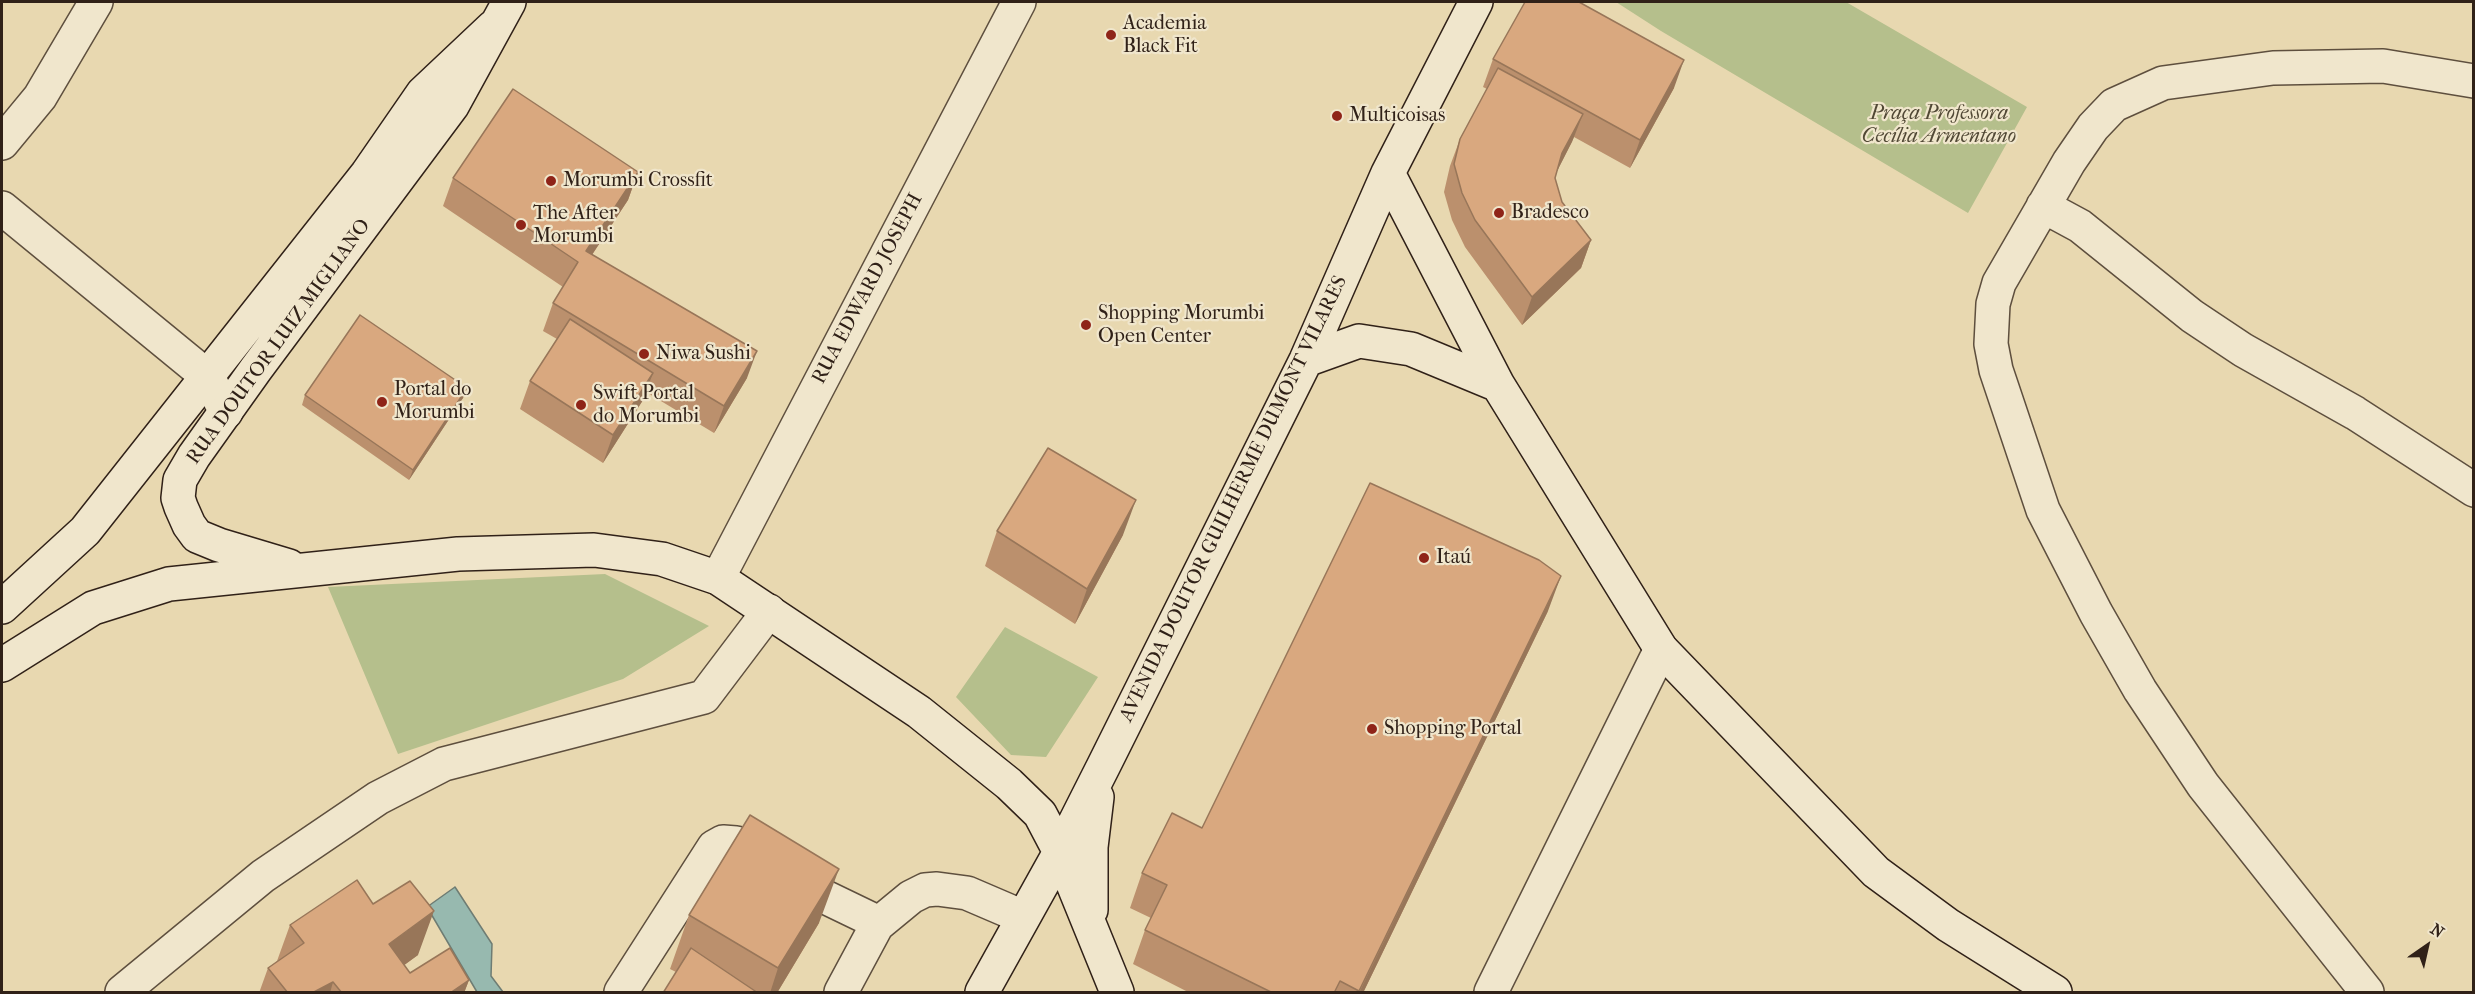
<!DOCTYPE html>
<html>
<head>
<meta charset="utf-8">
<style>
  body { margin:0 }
  #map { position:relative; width:2475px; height:994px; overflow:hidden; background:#e8d8b0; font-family:"IM FELL French Canon",serif }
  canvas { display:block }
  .frame { position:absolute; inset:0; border:3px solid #302118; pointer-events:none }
  .north { position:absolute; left:2397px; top:916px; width:60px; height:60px; -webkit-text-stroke:4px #f0e6cc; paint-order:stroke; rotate:34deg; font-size:16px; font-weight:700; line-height:24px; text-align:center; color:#302118 }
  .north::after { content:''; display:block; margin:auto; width:21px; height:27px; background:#302118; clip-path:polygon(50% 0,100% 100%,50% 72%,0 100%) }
</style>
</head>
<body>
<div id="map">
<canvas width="2475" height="994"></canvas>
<div class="frame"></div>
<div class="north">N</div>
</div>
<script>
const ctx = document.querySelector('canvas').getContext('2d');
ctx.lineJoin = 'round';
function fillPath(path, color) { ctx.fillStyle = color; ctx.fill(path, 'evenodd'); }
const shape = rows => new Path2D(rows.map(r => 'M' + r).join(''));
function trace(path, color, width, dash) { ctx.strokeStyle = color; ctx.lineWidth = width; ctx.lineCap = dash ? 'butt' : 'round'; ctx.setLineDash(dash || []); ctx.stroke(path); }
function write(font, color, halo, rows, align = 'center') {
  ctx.font = font + ' "IM FELL French Canon",serif'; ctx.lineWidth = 4.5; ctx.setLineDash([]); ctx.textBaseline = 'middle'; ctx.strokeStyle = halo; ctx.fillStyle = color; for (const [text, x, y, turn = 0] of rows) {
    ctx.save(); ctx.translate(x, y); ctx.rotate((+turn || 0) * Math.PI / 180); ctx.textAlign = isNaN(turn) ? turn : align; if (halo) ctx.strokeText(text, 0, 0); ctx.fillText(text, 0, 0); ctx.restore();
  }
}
fillPath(shape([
  [1616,2,1846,2,2027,107,1968,213,1661,31],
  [605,574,709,626,623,679,398,754,328,587],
  [1005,627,1098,677,1046,757,1011,755,956,697]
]), '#b5bf8c');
const water = shape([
  [455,887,492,944,491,976,503,992,477,992,427,907,455,887]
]);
fillPath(water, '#97b9af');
trace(water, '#6e7c73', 1.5);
const street = shape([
  [2,143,40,97,96,2],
  [2043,206,2080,226,2192,316,2243,350,2355,413,2474,490],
  [2,208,208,377,226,412],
  [718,578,1019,2],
  [122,992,263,876,378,798,444,764,704,697,769,611],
  [621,992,714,847,723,842,736,843,821,895,879,923],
  [841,992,877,925,911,897,925,890,937,889,967,893,1023,917],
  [1491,992,1661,649],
  [2367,992,2203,785,2140,690,2096,613,2043,510,1996,370,1991,344,1993,304,1999,283,2069,162,2093,127,2114,105,2163,83,2273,68,2383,66,2474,81]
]);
const secondary = shape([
  [1388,173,1498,385,1661,649,1876,872,1948,925,2055,992],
  [1306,360,1359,341,1411,349,1498,385],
  [289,566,219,545,197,536,189,525,181,507,178,498,180,480,194,456,256,369,452,106,509,2],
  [2,607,85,531,367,174,423,93,493,27],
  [2,665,93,608,169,584,458,554,594,550,662,559,718,578,919,712,1009,784,1040,814,1060,852,1117,992],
  [1091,910,1091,847,1097,797],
  [982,992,1060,852,1104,765,1306,360,1388,173,1476,2]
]);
trace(street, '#5e4f3e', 36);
trace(secondary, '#302118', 36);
trace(street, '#f0e6cc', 33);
trace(secondary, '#f0e6cc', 33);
fillPath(shape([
  [1493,59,1674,88,1630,168,1574,137,1557,171,1555,178,1562,202,1591,240,1581,268,1522,325,1465,247,1452,220,1444,192,1450,166,1460,139,1487,89,1483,87],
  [638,172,628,200,592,255,747,378,714,433,646,392,643,400,603,463,520,409,530,381,557,339,543,331,553,303,563,287,443,206,453,178],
  [467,388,463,398,409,480,302,405,305,395],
  [997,531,1123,535,1075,624,985,566],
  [1548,611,1363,993,1190,993,1133,964,1145,930,1151,918,1130,908,1142,873,1202,828],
  [373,904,418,955,404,965,410,973,469,980,464,993,259,993,268,968,277,961,290,925],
  [689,915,819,923,777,993,663,993,676,972,670,969]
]), '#bb906d');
fillPath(shape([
  [1684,60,1674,88,1630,168,1640,140],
  [1583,114,1572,142,1552,181,1562,153],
  [638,172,628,200,576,279,586,251],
  [1591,240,1581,268,1522,325,1532,297],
  [757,351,747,378,714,433,724,406],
  [653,373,643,400,603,463,613,435],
  [467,388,463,398,409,480,413,470],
  [1136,500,1123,535,1075,624,1087,589],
  [1561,576,1548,611,1363,993,1359,993],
  [839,869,819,923,777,993,770,993,778,968],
  [434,911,418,955,373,988,389,944],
  [469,980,464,993,450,993],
  [333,982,330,993,312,993]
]), '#987659');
const building = shape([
  [1525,2,1579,2,1684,60,1640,140,1493,59,1525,2],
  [1498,68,1583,114,1562,153,1555,178,1562,202,1591,240,1532,297,1475,220,1462,193,1454,164,1460,139,1498,68],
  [513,89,638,172,586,251,757,351,724,406,553,303,578,262,453,178,513,89],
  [360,315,467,388,413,470,305,395,360,315],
  [570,319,653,373,613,435,530,381,570,319],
  [1048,448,1136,500,1087,589,997,531,1048,448],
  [1370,483,1539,560,1561,576,1359,991,1340,981,1334,993,1273,993,1145,930,1167,885,1142,873,1172,813,1202,828,1370,483],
  [750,815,839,869,778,968,689,915,750,815],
  [357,880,373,904,410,881,434,911,389,944,410,973,450,948,469,980,450,993,342,993,333,982,312,993,288,993,268,968,304,943,290,925,357,880],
  [691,948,758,993,663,993,691,948]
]);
fillPath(building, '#d9a87f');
trace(building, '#987659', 1.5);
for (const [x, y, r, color] of [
  [1111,35,6,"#8f2418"],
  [1337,116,6,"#8f2418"],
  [551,181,6,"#8f2418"],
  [1499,213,6,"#8f2418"],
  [521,225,6,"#8f2418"],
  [1086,325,6,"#8f2418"],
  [644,354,6,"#8f2418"],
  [382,402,6,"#8f2418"],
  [581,405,6,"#8f2418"],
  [1424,558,6,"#8f2418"],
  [1372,729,6,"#8f2418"]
]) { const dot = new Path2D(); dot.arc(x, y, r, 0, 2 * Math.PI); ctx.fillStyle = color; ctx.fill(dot); trace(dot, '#f0e6cc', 2); }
write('20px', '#302118', '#f0e6cc', [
  ["Academia",1123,24],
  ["Black Fit",1123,47],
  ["Multicoisas",1349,116],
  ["Morumbi Crossfit",563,181],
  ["Bradesco",1511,213],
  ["The After",533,214],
  ["Morumbi",533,237],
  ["Shopping Morumbi",1098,314],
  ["Open Center",1098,337],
  ["Niwa Sushi",656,354],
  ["Portal do",394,390],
  ["Morumbi",394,413],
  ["Swift Portal",593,394],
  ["do Morumbi",593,417],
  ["Itaú",1436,558],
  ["Shopping Portal",1384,729]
], 'left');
write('italic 20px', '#514835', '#f0e6cc', [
  ["Praça Professora",1939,114],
  ["Cecília Armentano",1939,137]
]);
write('20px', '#302118', '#f0e6cc', [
  ["RUA EDWARD JOSEPH",868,289,-62],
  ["RUA DOUTOR LUIZ MIGLIANO",279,342,-54],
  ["AVENIDA DOUTOR GUILHERME DUMONT VILARES",1234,499,-64]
]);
</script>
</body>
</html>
